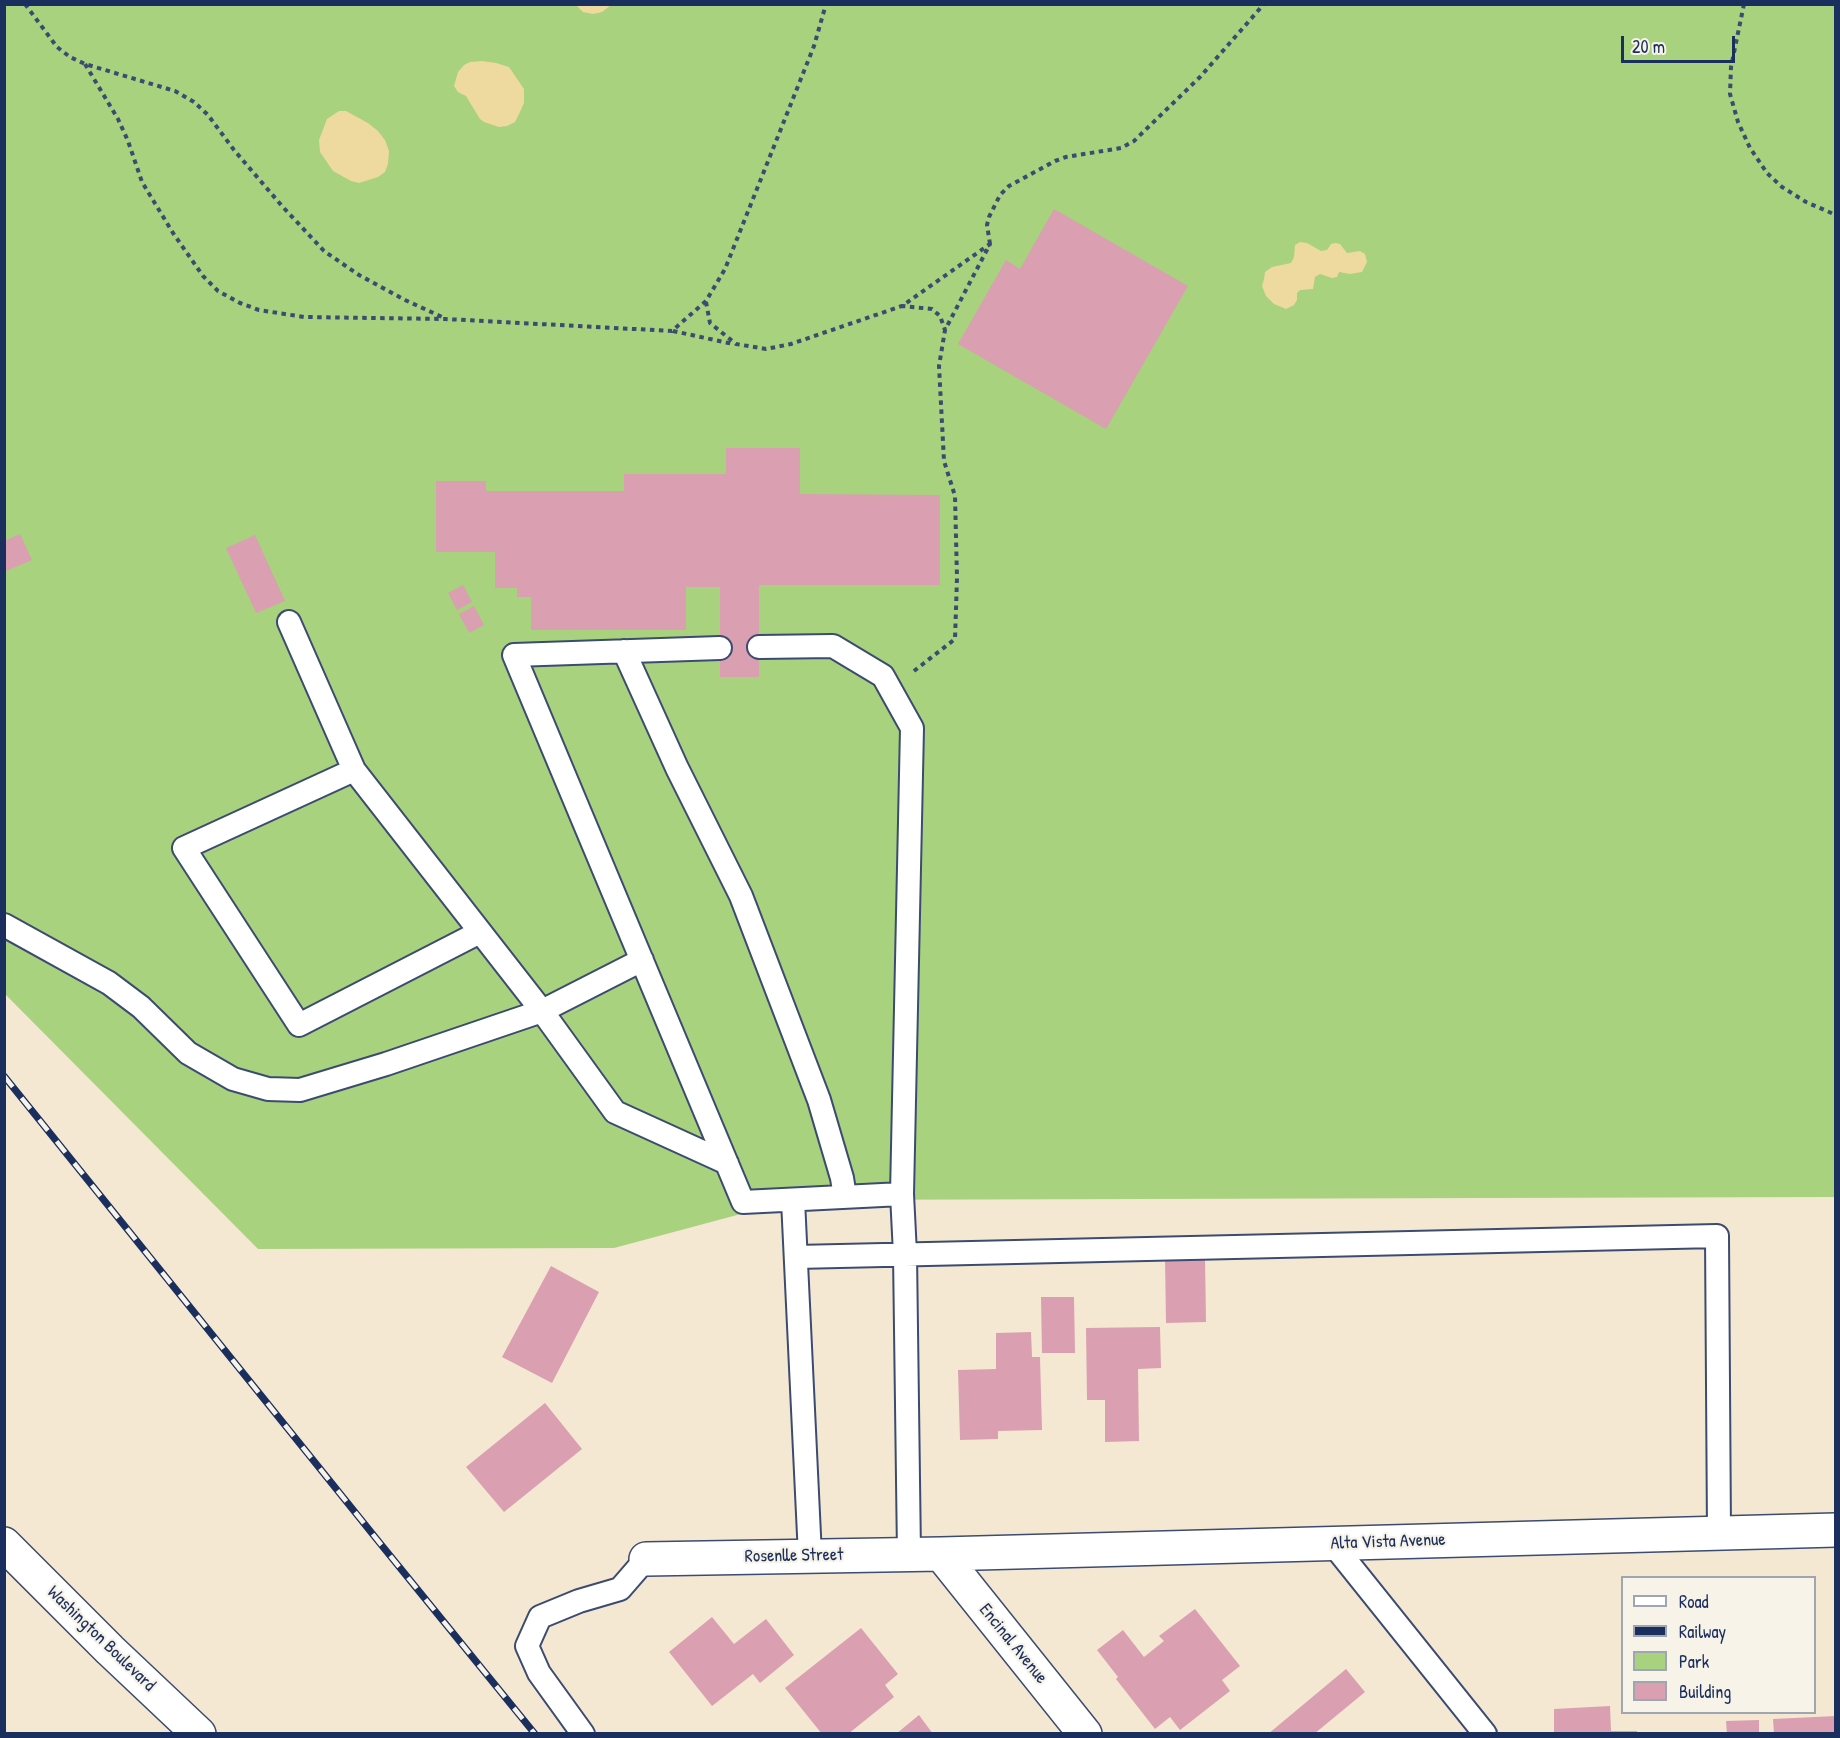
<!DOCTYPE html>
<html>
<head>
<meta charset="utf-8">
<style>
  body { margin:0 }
  #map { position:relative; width:1840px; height:1738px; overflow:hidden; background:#f4e8d3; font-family:"Patrick Hand",sans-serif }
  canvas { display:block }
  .frame { position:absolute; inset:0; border:6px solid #1b2f5e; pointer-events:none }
  .legend { position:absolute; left:1621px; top:1576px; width:195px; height:138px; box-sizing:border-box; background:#f7f3e8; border:2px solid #9fa5b1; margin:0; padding:8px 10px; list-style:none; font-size:18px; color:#1b2f5e }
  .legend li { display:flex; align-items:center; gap:12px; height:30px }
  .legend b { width:30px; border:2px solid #9fa5b1 }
  .scale { position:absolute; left:1621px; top:36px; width:114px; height:27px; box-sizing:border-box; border:3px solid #1b2f5e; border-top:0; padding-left:8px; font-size:18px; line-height:21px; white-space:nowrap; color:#1b2f5e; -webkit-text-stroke:4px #f7f3e8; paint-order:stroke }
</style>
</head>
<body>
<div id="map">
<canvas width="1840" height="1738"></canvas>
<div class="frame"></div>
<ul class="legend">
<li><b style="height:8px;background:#fff"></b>Road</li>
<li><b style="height:8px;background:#1b2f5e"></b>Railway</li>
<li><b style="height:16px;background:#a8d27d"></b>Park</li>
<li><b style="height:16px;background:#da9fb1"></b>Building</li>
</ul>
<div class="scale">20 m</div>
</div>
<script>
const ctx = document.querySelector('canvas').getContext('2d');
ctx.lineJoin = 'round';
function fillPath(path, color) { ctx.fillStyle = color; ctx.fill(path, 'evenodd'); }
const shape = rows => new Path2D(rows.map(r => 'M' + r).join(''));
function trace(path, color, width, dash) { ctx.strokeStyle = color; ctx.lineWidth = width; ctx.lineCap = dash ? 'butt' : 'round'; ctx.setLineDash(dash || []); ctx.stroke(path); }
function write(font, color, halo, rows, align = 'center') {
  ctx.font = font + ' "Patrick Hand",sans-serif'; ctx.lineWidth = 4.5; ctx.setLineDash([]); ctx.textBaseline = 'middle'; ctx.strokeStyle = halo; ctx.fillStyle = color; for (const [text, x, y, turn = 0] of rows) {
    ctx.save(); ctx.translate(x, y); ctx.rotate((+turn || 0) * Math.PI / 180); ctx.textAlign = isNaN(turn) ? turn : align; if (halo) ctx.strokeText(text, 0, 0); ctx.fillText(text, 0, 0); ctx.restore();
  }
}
fillPath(shape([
  [4,5,1835,5,1835,1197,793,1200,614,1248,258,1249,5,994]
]), '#a8d27d');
fillPath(shape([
  [576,5,611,5,602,12,593,14,583,12],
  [482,61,496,63,509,67,524,89,524,103,519,114,515,122,507,126,499,127,484,122,480,119,466,96,458,92,454,86,458,72,464,65,470,62],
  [339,111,346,111,368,123,378,131,385,140,389,151,388,164,385,172,378,177,359,183,351,181,333,171,320,152,319,140,327,119],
  [1300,242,1307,243,1321,251,1327,250,1331,244,1335,243,1340,244,1347,253,1360,251,1365,254,1367,262,1362,272,1350,274,1339,272,1337,277,1332,278,1320,274,1315,277,1313,289,1300,290,1297,293,1297,300,1294,305,1286,309,1274,304,1266,296,1262,286,1264,279,1265,272,1272,267,1291,263,1294,257,1295,245]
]), '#eeda9e');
fillPath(shape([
  [1054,209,1188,286,1106,429,958,344,1006,260,1020,269],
  [726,448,800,448,800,494,940,495,940,585,759,585,759,677,720,677,720,587,686,587,686,630,531,630,531,597,517,597,517,588,495,588,495,552,436,552,436,481,486,481,486,491,624,491,624,474,726,474],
  [20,534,32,560,4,572,4,541],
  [255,535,285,601,256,613,226,548],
  [463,585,472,602,457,610,448,593],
  [474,606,484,625,469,633,459,614],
  [1165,1258,1205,1258,1206,1322,1166,1323],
  [551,1266,599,1292,552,1383,502,1357],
  [1041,1297,1074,1297,1075,1353,1042,1353],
  [1160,1327,1161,1368,1138,1369,1139,1441,1105,1442,1105,1400,1087,1400,1086,1328],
  [1031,1332,1032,1357,1040,1357,1042,1430,998,1431,998,1439,960,1440,958,1370,996,1369,996,1333],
  [545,1403,582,1449,504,1512,466,1467],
  [1195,1609,1240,1666,1222,1680,1230,1691,1180,1730,1170,1717,1155,1729,1116,1679,1118,1677,1097,1650,1123,1630,1144,1657,1164,1641,1159,1636],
  [712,1617,734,1644,766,1619,794,1655,760,1683,753,1674,712,1706,669,1652],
  [861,1628,898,1674,885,1685,894,1697,848,1734,822,1734,785,1688],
  [1346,1669,1365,1692,1314,1734,1268,1734],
  [1610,1706,1611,1731,1637,1731,1637,1734,1554,1734,1554,1709],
  [919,1715,933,1734,896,1734],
  [1836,1716,1836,1734,1774,1734,1773,1719],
  [1759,1720,1759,1734,1727,1734,1726,1721]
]), '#da9fb1');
const service = shape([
  [289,622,354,770,542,1011,642,960],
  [759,647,833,646,883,676,912,728,902,1194,905,1254,909,1554],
  [720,648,514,655,743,1202,902,1194],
  [624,651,677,768,741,896,819,1100,842,1178,845,1197],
  [354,770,184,848,299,1025,480,932],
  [4,925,109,983,141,1007,188,1053,233,1079,268,1089,300,1090,386,1064,542,1011,615,1112,727,1163],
  [793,1200,810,1556],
  [796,1257,1717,1236,1719,1533],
  [1332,1543,1485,1734],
  [583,1734,539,1673,527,1646,540,1617,579,1601,620,1589,646,1559]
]);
const minor = shape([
  [941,1554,1085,1734],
  [646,1559,941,1554,1836,1530]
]);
const secondary = shape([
  [4,1544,110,1650,199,1734]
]);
trace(service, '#3c4b70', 26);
trace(minor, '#3c4b70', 36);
trace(secondary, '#3c4b70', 36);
trace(shape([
  [25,4,57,47,70,57,85,64,175,91,194,102,208,115,234,150,282,206,324,251,359,275,405,300,442,317],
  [1744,4,1731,67,1730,94,1738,122,1750,148,1767,173,1782,187,1806,202,1836,215],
  [85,64,118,119,128,141,142,182,173,233,203,276,218,291,240,303,259,310,304,317,445,319,672,331,706,301,725,269,814,46,826,4],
  [990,244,987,225,989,217,1000,195,1009,186,1055,161,1066,157,1121,148,1134,141,1200,77,1264,4],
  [706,302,710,323,736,344,766,349,791,344,902,306],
  [673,331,733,344],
  [914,671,955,639,957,578,955,496,944,461,939,366,945,330,990,244,902,306,932,309,940,316,945,330]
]), '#3c4b70', 4, [4.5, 4.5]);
trace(service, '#fff', 22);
trace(minor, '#fff', 33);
trace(secondary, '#fff', 33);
const rail = shape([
  [4,1076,379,1542,535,1734]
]);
trace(rail, '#1b2f5e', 7);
trace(rail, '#f7f3e8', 4.5, [14]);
write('18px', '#1b2f5e', '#f7f3e8', [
  ["Alta Vista Avenue",1388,1542,-2],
  ["Rosenlle Street",794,1556,-1],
  ["Washington Boulevard",101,1639,44],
  ["Encinal Avenue",1013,1644,51]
]);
</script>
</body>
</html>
